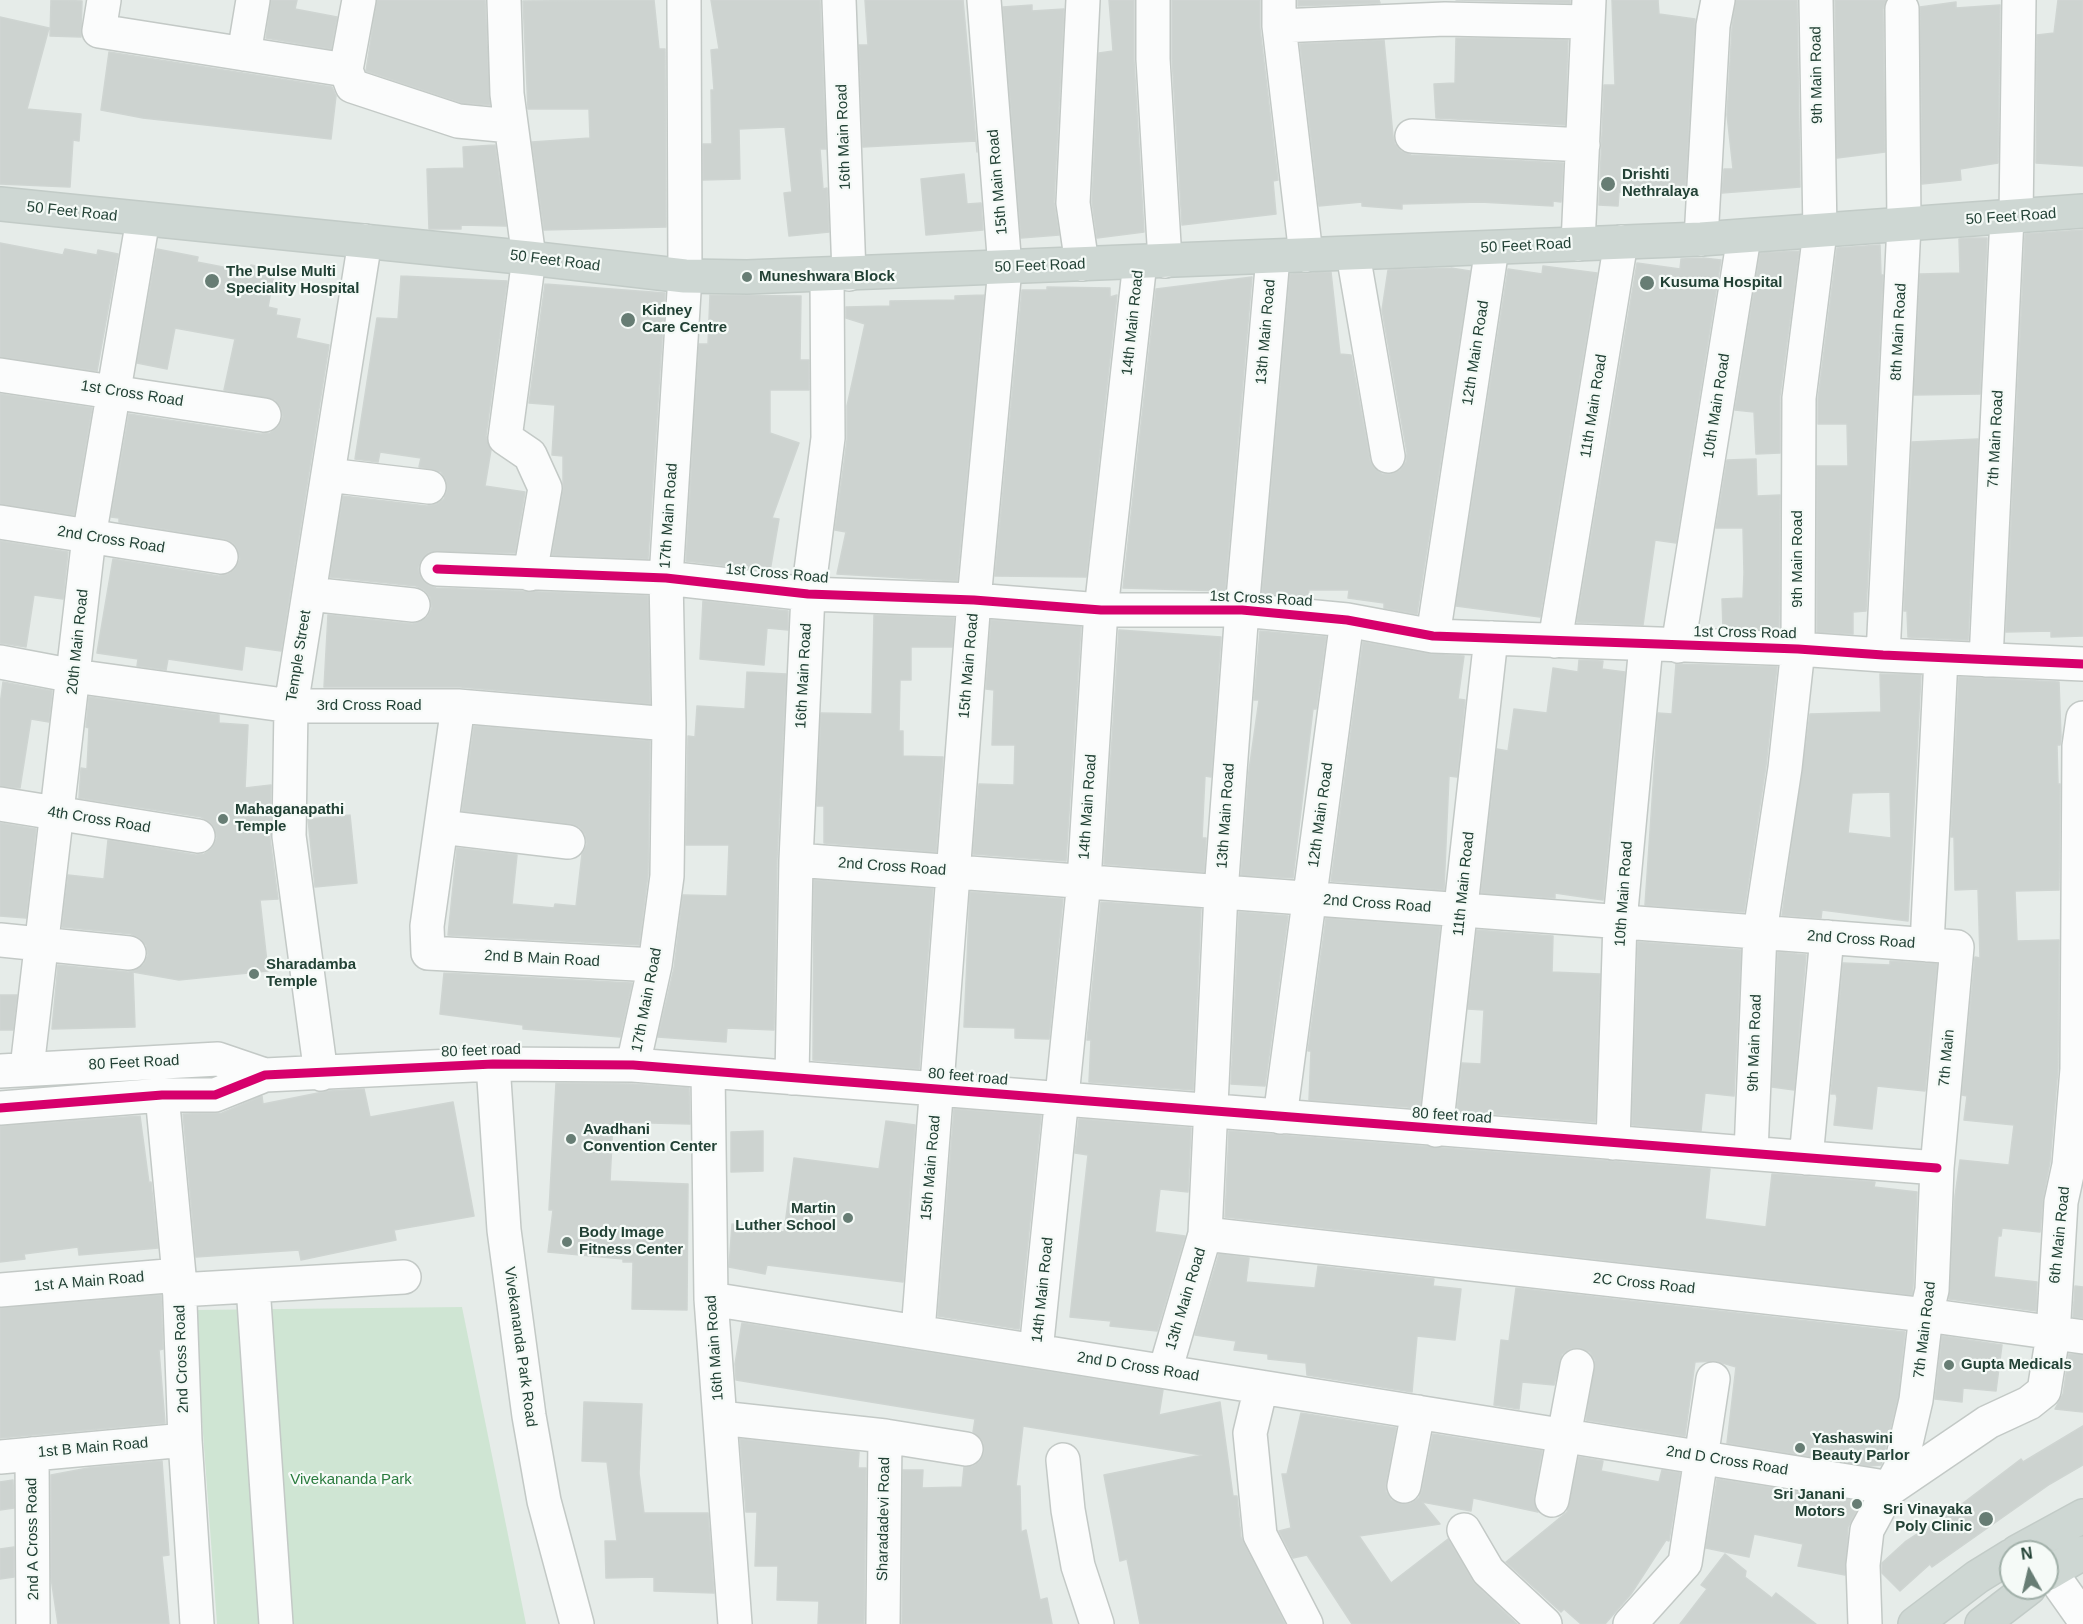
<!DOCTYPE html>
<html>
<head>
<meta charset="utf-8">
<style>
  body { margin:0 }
  #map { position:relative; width:2083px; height:1624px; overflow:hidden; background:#e6ece9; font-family:Arial,sans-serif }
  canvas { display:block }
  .north { position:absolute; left:1999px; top:1540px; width:60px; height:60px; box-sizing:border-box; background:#f5faf7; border:2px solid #a1b0a9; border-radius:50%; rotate:352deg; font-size:16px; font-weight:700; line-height:24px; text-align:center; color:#224135 }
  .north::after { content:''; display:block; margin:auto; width:21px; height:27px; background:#677d74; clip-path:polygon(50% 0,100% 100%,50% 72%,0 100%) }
</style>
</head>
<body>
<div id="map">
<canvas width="2083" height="1624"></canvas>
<div class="north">N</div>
</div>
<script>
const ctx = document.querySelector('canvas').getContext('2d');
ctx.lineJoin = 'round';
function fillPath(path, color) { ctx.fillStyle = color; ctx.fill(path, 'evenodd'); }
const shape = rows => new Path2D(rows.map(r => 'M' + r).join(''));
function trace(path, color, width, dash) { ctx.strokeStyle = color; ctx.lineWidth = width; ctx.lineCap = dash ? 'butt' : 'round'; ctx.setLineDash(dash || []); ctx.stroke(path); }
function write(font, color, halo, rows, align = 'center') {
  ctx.font = font + ' Arial,sans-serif'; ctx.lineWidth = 4.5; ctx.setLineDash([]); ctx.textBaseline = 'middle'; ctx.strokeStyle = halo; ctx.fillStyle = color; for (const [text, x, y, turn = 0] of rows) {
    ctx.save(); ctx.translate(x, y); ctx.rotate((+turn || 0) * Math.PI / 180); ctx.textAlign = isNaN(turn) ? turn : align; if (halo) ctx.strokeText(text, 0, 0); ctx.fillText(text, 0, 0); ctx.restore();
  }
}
fillPath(shape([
  [462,1307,526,1624,217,1624,194,1310]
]), '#cfe5d3');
const building = shape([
  [51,0,82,1,81,37,50,36,51,0],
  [271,0,297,0,295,9,337,17,331,49,266,38,271,0],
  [377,0,485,0,490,105,462,103,366,71,377,0],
  [654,0,659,49,665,49,666,227,544,230,532,142,590,138,589,109,528,109,523,1,654,0],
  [711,0,820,0,826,149,820,149,823,189,827,188,829,232,789,236,784,193,792,192,785,127,739,129,740,179,703,180,703,144,712,144,711,90,714,90,711,50,719,49,711,0],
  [865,0,963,0,977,152,976,141,863,147,859,45,868,45,865,0],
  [1109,0,1134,0,1134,60,1144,232,1097,238,1092,202,1099,53,1113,51,1109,0],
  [1172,0,1260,0,1260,28,1278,180,1273,181,1276,214,1182,225,1172,58,1172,0],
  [1298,0,1379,0,1380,3,1298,6,1298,0],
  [1456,0,1570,0,1570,3,1456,0],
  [1612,0,1658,0,1659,14,1695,19,1685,196,1619,192,1618,206,1599,205,1604,85,1615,85,1612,0],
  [1736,0,1797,0,1800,187,1722,193,1724,169,1733,169,1727,115,1732,28,1736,0],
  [1835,0,1886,0,1883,9,1885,152,1837,158,1835,0],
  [2058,0,2083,0,2083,166,2036,163,2037,35,2054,33,2058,0],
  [1956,2,1956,8,2000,5,1998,163,1960,169,1961,180,1922,184,1920,7,1956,2],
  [1032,5,1032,11,1064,9,1054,202,1059,235,1021,238,1003,7,1032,5],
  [0,17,49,28,27,109,81,114,79,141,73,140,70,187,0,184,0,17],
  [1456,38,1568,40,1565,125,1436,118,1434,84,1455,83,1456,38],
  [1384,40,1393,136,1395,144,1401,151,1411,155,1563,163,1561,202,1553,201,1553,206,1480,202,1402,204,1402,209,1362,206,1362,202,1319,206,1300,44,1384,40],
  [109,52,332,87,336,96,331,139,143,118,101,110,109,52],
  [495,145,506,226,461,225,461,229,429,229,427,169,464,168,463,147,495,145],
  [964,174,967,204,981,203,983,230,926,235,921,179,964,174],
  [2083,230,2083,636,2051,637,2051,631,2006,632,2025,234,2083,230],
  [1970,238,1987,238,1980,394,1914,395,1920,274,1960,273,1959,239,1970,238],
  [0,243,63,255,65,249,97,255,98,250,118,254,97,371,0,357,0,243],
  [1880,245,1881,275,1883,275,1866,611,1853,612,1853,634,1817,632,1817,466,1848,466,1847,424,1818,424,1818,399,1837,248,1880,245],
  [157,249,198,257,197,262,249,272,251,265,275,270,268,307,277,309,276,315,300,319,296,338,329,345,281,651,245,646,242,670,168,659,166,670,137,666,138,659,97,653,113,559,219,576,228,574,235,569,240,559,238,550,233,543,224,539,119,522,119,518,111,517,129,414,261,434,270,433,278,427,283,417,281,408,275,400,224,390,235,339,175,328,167,369,137,363,157,249],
  [1799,251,1780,396,1780,453,1756,454,1754,412,1735,410,1760,253,1799,251],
  [1703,258,1721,260,1676,543,1655,540,1643,625,1577,622,1637,263,1680,269,1681,259,1703,258],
  [1543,266,1597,273,1540,617,1456,606,1508,269,1542,274,1543,266],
  [1451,268,1470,271,1417,614,1384,608,1384,603,1348,598,1349,590,1309,590,1308,597,1262,593,1290,274,1331,272,1340,354,1351,355,1370,460,1374,468,1382,474,1391,474,1400,470,1406,462,1407,453,1382,310,1388,270,1451,268],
  [401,276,507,281,486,436,491,450,485,486,525,492,515,553,429,552,422,559,418,568,421,578,428,585,436,588,648,596,650,704,460,687,324,687,328,615,412,624,420,622,428,616,432,608,430,597,424,590,416,586,330,577,343,496,427,506,437,504,444,499,447,490,446,480,441,472,419,467,421,458,380,452,378,462,355,459,377,318,398,319,401,276],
  [1252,277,1225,591,1123,588,1156,289,1252,277],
  [545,284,665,293,648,559,552,555,563,491,563,456,552,455,555,405,529,403,545,284],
  [1047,287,1110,288,1110,297,1117,295,1086,577,995,576,1022,290,1047,290,1047,287],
  [710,295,801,296,800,360,809,360,809,390,770,390,770,433,799,443,772,518,779,519,770,571,686,561,699,344,708,344,710,295],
  [984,295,957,581,837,574,846,532,835,530,847,440,847,406,865,324,846,318,846,307,890,306,890,301,955,300,955,296,984,295],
  [0,394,92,408,74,515,0,504,0,394],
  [1978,439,1968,640,1908,637,1907,611,1904,611,1912,442,1978,439],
  [1756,459,1757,496,1780,495,1779,630,1723,628,1722,599,1743,598,1744,573,1743,528,1716,528,1727,460,1756,459],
  [0,541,68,552,63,599,34,595,26,647,0,643,0,541],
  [703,601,788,611,788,630,767,628,764,665,700,659,703,601],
  [874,615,954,618,952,647,911,647,911,680,900,680,899,731,903,731,903,756,943,757,936,852,824,843,824,806,817,806,821,713,872,714,874,615],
  [991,620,1081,627,1066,861,973,854,979,784,1014,785,1015,745,992,745,994,690,986,689,991,620],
  [1119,630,1221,637,1211,777,1205,776,1202,838,1206,838,1204,872,1104,864,1119,630],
  [1260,631,1326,637,1316,709,1313,709,1293,878,1241,875,1249,770,1259,700,1254,700,1260,631],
  [1363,642,1430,654,1464,656,1458,699,1465,700,1457,777,1449,776,1444,890,1331,881,1363,642],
  [1579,660,1603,661,1602,669,1625,672,1603,900,1555,893,1555,898,1481,893,1497,749,1508,751,1514,709,1547,713,1553,668,1578,672,1579,660],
  [1676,664,1777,667,1766,766,1744,912,1645,905,1658,713,1672,714,1676,664],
  [747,672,786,674,777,859,774,1030,727,1028,726,1042,658,1037,674,968,683,895,727,896,729,845,686,845,688,736,695,737,697,706,745,709,747,672],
  [1880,674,1921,675,1908,921,1822,910,1821,918,1782,915,1810,714,1881,712,1880,674],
  [1890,792,1891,838,1848,833,1852,793,1890,792],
  [1959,677,2059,682,2061,737,2060,745,2057,745,2058,784,2060,784,2059,890,2015,891,2017,941,2059,940,2058,1068,2050,1162,2043,1198,2040,1232,2002,1228,2001,1236,1998,1236,1994,1277,2037,1282,2036,1311,1949,1299,1955,1196,1960,1160,2009,1165,2014,1125,1964,1120,1967,1096,1962,1095,1975,957,1980,958,1978,889,1955,890,1954,837,1951,837,1959,677],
  [3,682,52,691,49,722,31,719,20,788,0,786,0,705,3,682],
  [89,697,219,715,219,723,248,725,245,788,271,785,270,838,278,899,260,900,268,971,179,980,133,972,135,1027,52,1029,58,965,128,972,136,970,144,964,148,955,146,945,139,938,131,934,62,927,68,875,104,879,108,840,196,855,204,854,212,848,217,838,215,829,210,822,201,817,79,798,81,768,87,769,89,728,86,727,89,697],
  [474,726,650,741,648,875,639,945,448,935,457,848,517,855,512,904,554,908,555,904,576,906,582,854,587,844,585,834,579,827,571,824,462,811,474,726],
  [350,815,357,883,315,887,308,819,350,815],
  [0,823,36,829,26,918,0,916,0,823],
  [814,880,933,889,919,1069,813,1060,814,880],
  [970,892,1063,899,1049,1039,1015,1038,1015,1028,964,1027,970,892],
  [1101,902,1201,909,1193,1090,1089,1082,1091,1040,1087,1040,1101,902],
  [1239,912,1288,916,1265,1086,1231,1084,1239,912],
  [1326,918,1440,927,1420,1108,1309,1100,1311,1051,1308,1051,1326,918],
  [1477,930,1553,936,1552,972,1600,974,1595,1122,1457,1111,1462,1063,1481,1064,1484,1010,1468,1009,1477,930],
  [1638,942,1741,950,1734,1096,1705,1093,1701,1131,1632,1125,1638,942],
  [1778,952,1806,955,1794,1090,1772,1087,1778,952],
  [1890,961,1937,964,1925,1091,1877,1086,1872,1129,1834,1125,1837,1098,1836,1094,1831,1094,1843,963,1890,965,1890,961],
  [444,973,632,983,620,1037,523,1029,523,1025,440,1014,444,973],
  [0,995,17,995,13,1030,0,1030,0,995],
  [556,1083,632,1084,689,1088,690,1124,613,1122,610,1181,688,1184,687,1310,632,1309,633,1262,623,1262,623,1259,548,1252,553,1210,549,1210,556,1083],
  [364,1089,370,1117,453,1102,474,1216,394,1230,396,1240,301,1260,299,1250,196,1257,183,1114,222,1113,262,1096,263,1104,328,1091,364,1089],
  [954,1109,1041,1116,1019,1329,938,1316,954,1109],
  [140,1116,149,1183,151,1182,158,1248,79,1255,78,1247,24,1254,25,1259,0,1262,0,1126,140,1116],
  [1079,1119,1191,1128,1188,1192,1160,1189,1155,1232,1185,1236,1157,1331,1110,1326,1111,1321,1070,1317,1088,1155,1075,1153,1079,1119],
  [886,1121,915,1125,903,1282,767,1265,765,1274,729,1267,732,1224,784,1232,794,1158,879,1169,886,1121],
  [763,1131,763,1171,731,1172,731,1132,763,1131],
  [1229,1131,1710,1169,1705,1219,1766,1227,1772,1174,1875,1182,1874,1187,1917,1192,1913,1287,1912,1295,1225,1217,1229,1131],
  [1219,1254,1249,1258,1246,1282,1315,1288,1318,1266,1434,1279,1433,1286,1461,1289,1455,1340,1417,1336,1412,1392,1307,1375,1306,1363,1268,1359,1268,1354,1234,1350,1236,1341,1195,1335,1219,1254],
  [2075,1286,2083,1287,2083,1318,2073,1317,2075,1286],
  [1516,1288,1905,1332,1898,1397,1882,1462,1881,1465,1869,1466,1727,1443,1736,1367,1716,1361,1695,1362,1685,1436,1586,1420,1595,1360,1590,1352,1580,1348,1570,1349,1562,1354,1554,1385,1522,1382,1519,1409,1494,1405,1501,1340,1509,1341,1516,1288],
  [161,1295,163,1349,159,1350,165,1423,0,1438,0,1308,161,1295],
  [742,1323,1163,1390,1159,1415,1220,1402,1233,1496,1237,1496,1241,1537,1285,1624,1140,1624,1127,1559,1120,1561,1104,1475,1202,1455,1023,1426,1016,1486,1020,1486,1021,1532,1026,1530,1040,1600,1047,1598,1052,1624,902,1624,903,1470,923,1470,922,1488,962,1487,964,1467,973,1466,980,1461,984,1453,983,1442,973,1432,975,1419,736,1380,735,1364,742,1323],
  [1942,1336,2002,1345,1996,1391,1963,1388,1962,1402,1935,1399,1942,1336],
  [2069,1354,2083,1355,2083,1412,2055,1409,2063,1394,2069,1354],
  [584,1402,642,1404,639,1473,644,1513,708,1513,714,1593,654,1591,654,1577,606,1578,605,1541,617,1541,607,1462,582,1461,584,1402],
  [1301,1413,1396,1428,1386,1483,1386,1492,1391,1500,1401,1504,1411,1503,1419,1498,1422,1490,1433,1434,1542,1451,1534,1497,1538,1512,1473,1498,1471,1511,1422,1502,1440,1524,1359,1536,1391,1583,1448,1539,1475,1584,1517,1624,1352,1624,1307,1555,1293,1558,1279,1531,1291,1528,1282,1474,1287,1474,1301,1413],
  [2083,1426,2083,1465,2050,1484,1932,1567,1930,1564,1900,1591,1882,1573,1882,1563,1905,1542,1954,1510,2021,1459,2023,1462,2083,1426],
  [740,1439,859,1452,858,1468,866,1468,864,1624,818,1624,819,1601,777,1600,778,1566,755,1566,757,1512,746,1512,740,1439],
  [1579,1457,1603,1461,1601,1471,1659,1482,1662,1470,1680,1473,1669,1541,1666,1540,1631,1594,1605,1624,1581,1624,1564,1609,1561,1612,1506,1562,1567,1512,1579,1457],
  [162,1461,169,1555,162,1556,169,1624,58,1624,51,1578,51,1475,88,1468,162,1461],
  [1717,1479,1861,1502,1848,1527,1845,1575,1798,1566,1803,1544,1754,1534,1749,1557,1706,1548,1717,1479],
  [13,1480,14,1508,0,1510,0,1482,13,1480],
  [14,1547,14,1577,0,1579,0,1549,14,1547],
  [1725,1554,1746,1571,1745,1577,1772,1598,1776,1593,1816,1624,1680,1624,1707,1589,1701,1585,1725,1554]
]);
fillPath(building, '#cdd3d0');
trace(building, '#cfd5d2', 1.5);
const minor = shape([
  [104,0,99,31,346,70],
  [359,0,346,70,352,86,458,121,511,126],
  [504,0,507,94,529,258,505,438,530,455,545,488,530,574],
  [839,0,849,274],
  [1153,0,1153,59,1165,261],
  [1279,0,1279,26,1306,255],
  [1279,26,1445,19,1587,22],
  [244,54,253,0],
  [1412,136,1583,145],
  [2016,217,2019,0],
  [1701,239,1713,26,1718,0],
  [1578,244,1589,0],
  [1353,254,1388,456],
  [1082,264,1073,203,1083,0],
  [0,375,264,415],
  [328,475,429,487],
  [0,522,221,557],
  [437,569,666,578,808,594,974,600,1101,610,1242,610,1347,620,1433,636,1798,649,1883,655,2083,664],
  [309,594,413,605],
  [1433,636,1492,248],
  [1555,641,1621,242],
  [1678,646,1744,237],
  [1883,655,1904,225,1902,9],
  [1986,660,2007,217],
  [0,662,74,676,291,706,458,706,669,724],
  [458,706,427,926,428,953,655,965],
  [0,804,198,836],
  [441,827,568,842],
  [796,860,1957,947,1937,1168,1932,1290,1926,1315,1916,1400,1900,1469,1867,1530,1863,1565,1865,1624],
  [0,940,129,953],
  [1927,945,1941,658],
  [493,1064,504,1230,529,1416,544,1501,577,1624],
  [633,1065,655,965,667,876,669,724,666,578,685,276,684,0],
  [27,1068,89,537,143,219],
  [0,1071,218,1059,265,1075],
  [708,1071,711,1299,735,1624],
  [321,1074,289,836,291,706,365,241],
  [792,1078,796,860,808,594,828,438,827,275],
  [162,1095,179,1275,185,1440,197,1624],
  [0,1108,162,1095,215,1095,265,1075,493,1064,633,1065,1937,1168],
  [1280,1117,1347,620],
  [1436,1130,1491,638],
  [1613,1143,1620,921,1646,645],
  [1751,1153,1760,932,1785,768,1798,649,1799,398,1820,232,1816,0],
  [1806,1158,1827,937],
  [1205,1234,1926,1315,2083,1337],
  [253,1286,276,1624],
  [0,1290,179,1275],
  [179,1290,404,1277],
  [711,1299,1891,1488],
  [918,1332,974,600,1005,268,984,0],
  [1036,1351,1084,881,1101,610,1140,262],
  [1165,1371,1205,1234,1221,892,1242,610,1273,257],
  [1261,1387,1250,1433,1260,1535,1306,1624],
  [720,1418,885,1436,883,1624],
  [885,1436,966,1449],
  [32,1454,33,1624],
  [0,1457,185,1440],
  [1063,1460,1068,1510,1078,1566,1097,1624],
  [1404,1486,1418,1412],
  [1891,1488,1988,1422,2029,1403,2044,1391,2053,1335,2061,1202,2069,1165,2077,1069,2079,746,2083,718],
  [1552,1500,1577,1366],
  [1464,1530,1488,1571,1545,1624],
  [2047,1567,2083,1618],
  [1630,1624,1685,1563,1713,1379]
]);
const major = shape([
  [0,204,529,258,685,276,747,277,1701,239,2083,211],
  [2017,1552,2083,1516],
  [2047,1574,2083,1553],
  [1915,1624,1977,1577,2011,1556],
  [1982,1624,2029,1588]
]);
trace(minor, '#c3c9c6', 36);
trace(major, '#c2cbc7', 36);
trace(minor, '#fbfcfc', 33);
trace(major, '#ced7d3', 33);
trace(shape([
  [437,569,666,578,808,594,974,600,1101,610,1242,610,1347,620,1433,636,1798,649,1883,655,2083,664],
  [0,1108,162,1095,215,1095,265,1075,493,1064,633,1065,1937,1168]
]), '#d6006c', 9);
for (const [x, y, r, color] of [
  [1608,184,8,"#677d74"],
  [747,277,6,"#677d74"],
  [212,281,8,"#677d74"],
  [1647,283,8,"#677d74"],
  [628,320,8,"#677d74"],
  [223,819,6,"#677d74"],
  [254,974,6,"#677d74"],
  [571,1139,6,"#677d74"],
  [848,1218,6,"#677d74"],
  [567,1242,6,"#677d74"],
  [1949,1365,6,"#677d74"],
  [1800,1448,6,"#677d74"],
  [1857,1504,6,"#677d74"],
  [1986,1519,8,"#677d74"]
]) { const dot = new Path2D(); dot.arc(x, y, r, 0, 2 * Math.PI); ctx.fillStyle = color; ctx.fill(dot); trace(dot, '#f5faf7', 2); }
write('15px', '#224135', '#f5faf7', [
  ["9th Main Road",1817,75,-91],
  ["16th Main Road",844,137,-92],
  ["15th Main Road",998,182,-95],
  ["50 Feet Road",72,212,6],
  ["50 Feet Road",2011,217,-4],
  ["50 Feet Road",1526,246,-3],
  ["50 Feet Road",555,261,7],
  ["50 Feet Road",1040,266,-2],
  ["14th Main Road",1133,323,-84],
  ["13th Main Road",1266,332,-85],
  ["8th Main Road",1899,332,-87],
  ["12th Main Road",1476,353,-81],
  ["1st Cross Road",132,394,9],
  ["11th Main Road",1594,406,-81],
  ["10th Main Road",1717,406,-81],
  ["7th Main Road",1996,439,-87],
  ["17th Main Road",669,516,-86],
  ["2nd Cross Road",111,540,9],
  ["9th Main Road",1798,559,-90],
  ["1st Cross Road",777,574,5],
  ["1st Cross Road",1261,599,3],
  ["1st Cross Road",1745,633,1],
  ["20th Main Road",78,642,-84],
  ["Temple Street",299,656,-81],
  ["15th Main Road",969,666,-85],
  ["16th Main Road",804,676,-87],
  ["3rd Cross Road",369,706],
  ["14th Main Road",1088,807,-86],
  ["12th Main Road",1321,815,-82],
  ["13th Main Road",1226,816,-86],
  ["4th Cross Road",99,820,9],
  ["2nd Cross Road",892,867,4],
  ["11th Main Road",1464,884,-84],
  ["10th Main Road",1624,894,-86],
  ["2nd Cross Road",1377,904,4],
  ["2nd Cross Road",1861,940,4],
  ["2nd B Main Road",542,959,3],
  ["17th Main Road",647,1000,-79],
  ["9th Main Road",1755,1043,-88],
  ["80 feet road",481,1051,-2],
  ["7th Main",1947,1058,-85],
  ["80 Feet Road",134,1063,-3],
  ["80 feet road",968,1077,5],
  ["80 feet road",1452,1116,4],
  ["15th Main Road",931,1168,-85],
  ["6th Main Road",2060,1235,-84],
  ["1st A Main Road",89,1282,-5],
  ["2C Cross Road",1644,1284,6],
  ["14th Main Road",1043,1290,-84],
  ["13th Main Road",1186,1299,-73],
  ["7th Main Road",1925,1330,-83],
  ["Vivekananda Park Road",520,1347,82],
  ["16th Main Road",715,1348,-94],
  ["2nd Cross Road",182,1359,-92],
  ["2nd D Cross Road",1138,1367,9],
  ["1st B Main Road",93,1448,-5],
  ["2nd D Cross Road",1727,1461,9],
  ["Sharadadevi Road",884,1519,-89],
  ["2nd A Cross Road",33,1539,-91]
]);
write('bold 15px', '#224135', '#f5faf7', [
  ["Drishti",1622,175],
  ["Nethralaya",1622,192],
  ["The Pulse Multi",226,272],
  ["Speciality Hospital",226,289],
  ["Muneshwara Block",759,277],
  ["Kusuma Hospital",1660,283],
  ["Kidney",642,311],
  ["Care Centre",642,328],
  ["Mahaganapathi",235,810],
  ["Temple",235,827],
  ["Sharadamba",266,965],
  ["Temple",266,982],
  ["Avadhani",583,1130],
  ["Convention Center",583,1147],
  ["Martin",836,1209,"right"],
  ["Luther School",836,1226,"right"],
  ["Body Image",579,1233],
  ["Fitness Center",579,1250],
  ["Gupta Medicals",1961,1365],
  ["Yashaswini",1812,1439],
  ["Beauty Parlor",1812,1456],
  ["Sri Janani",1845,1495,"right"],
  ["Motors",1845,1512,"right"],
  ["Sri Vinayaka",1972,1510,"right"],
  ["Poly Clinic",1972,1527,"right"]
], 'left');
write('15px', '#2a7b3e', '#f5faf7', [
  ["Vivekananda Park",351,1480]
]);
</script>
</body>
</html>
